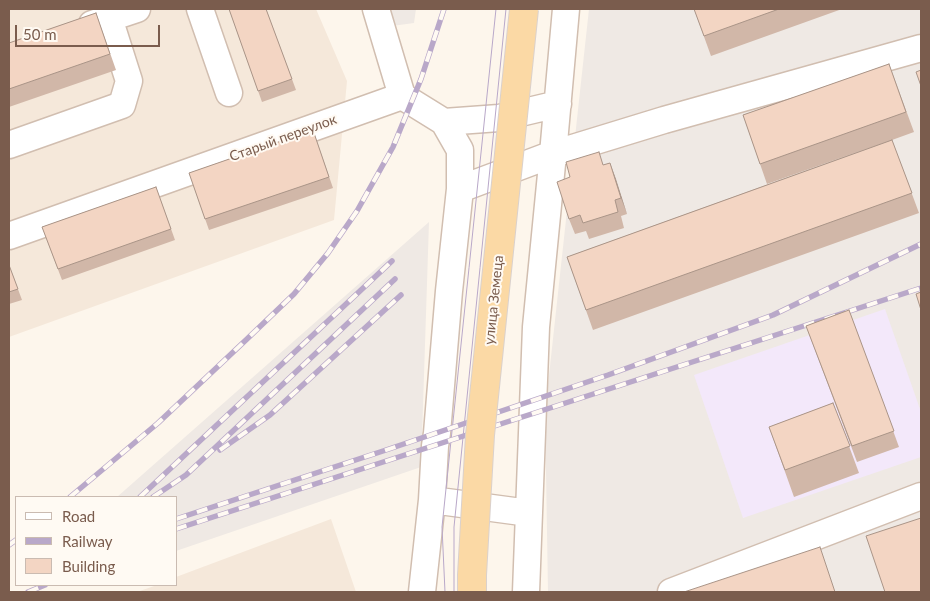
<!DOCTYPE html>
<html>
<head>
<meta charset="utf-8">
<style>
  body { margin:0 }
  #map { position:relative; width:930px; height:601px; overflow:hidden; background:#fdf6ec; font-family:Lato,sans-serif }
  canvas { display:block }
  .frame { position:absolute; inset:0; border:10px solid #7a5c4d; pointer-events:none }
  .legend { position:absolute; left:15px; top:496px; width:162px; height:90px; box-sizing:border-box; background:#fffaf3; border:1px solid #cabbb1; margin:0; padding:6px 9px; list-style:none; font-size:15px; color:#7a5c4d }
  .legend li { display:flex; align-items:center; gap:10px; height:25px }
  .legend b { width:25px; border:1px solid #cabbb1 }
  .scale { position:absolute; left:15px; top:25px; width:145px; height:22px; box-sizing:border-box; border:2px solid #7a5c4d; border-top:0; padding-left:6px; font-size:15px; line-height:18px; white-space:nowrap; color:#7a5c4d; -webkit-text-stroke:4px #fffaf3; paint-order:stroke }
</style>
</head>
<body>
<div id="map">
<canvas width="930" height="601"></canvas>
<div class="frame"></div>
<ul class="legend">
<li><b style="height:6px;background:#fff"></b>Road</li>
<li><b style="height:6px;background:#b9a8c9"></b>Railway</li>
<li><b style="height:14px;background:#f3d5c3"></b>Building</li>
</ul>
<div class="scale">50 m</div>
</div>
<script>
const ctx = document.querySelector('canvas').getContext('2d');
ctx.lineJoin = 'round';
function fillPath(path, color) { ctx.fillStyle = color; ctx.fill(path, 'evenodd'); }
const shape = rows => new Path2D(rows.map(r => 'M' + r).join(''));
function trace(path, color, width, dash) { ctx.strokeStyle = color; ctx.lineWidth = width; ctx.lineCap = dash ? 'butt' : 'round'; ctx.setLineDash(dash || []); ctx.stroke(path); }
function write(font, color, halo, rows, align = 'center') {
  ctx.font = font + ' Lato,sans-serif'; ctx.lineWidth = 4; ctx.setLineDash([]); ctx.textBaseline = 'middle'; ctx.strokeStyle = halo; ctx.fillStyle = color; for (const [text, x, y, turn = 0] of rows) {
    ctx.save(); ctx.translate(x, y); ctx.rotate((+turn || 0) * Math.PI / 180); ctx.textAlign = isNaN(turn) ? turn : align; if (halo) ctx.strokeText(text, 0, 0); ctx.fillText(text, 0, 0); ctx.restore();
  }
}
fillPath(shape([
  [9,9,316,9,347,81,334,220,9,337],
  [331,519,356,592,137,592,157,585,176,585,176,577]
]), '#f5e8da');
fillPath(shape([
  [382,9,416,9,414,23,392,26],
  [589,9,921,9,921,592,548,592,545,412],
  [429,222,421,467,176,551,176,497,117,497]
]), '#efe9e4');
fillPath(shape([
  [885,309,921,412,921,457,743,518,694,375]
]), '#f3e8fa');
const minor = shape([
  [200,9,229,93],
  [376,9,402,96],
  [92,24,137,9],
  [9,145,122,105,129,81,109,18],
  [460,189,553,154,664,120,921,48],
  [9,236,402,96,444,122,499,118,558,104],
  [432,500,435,446,437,433,449,291,460,189,460,150,444,122],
  [422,592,432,500,529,513],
  [526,592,536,327,553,154,566,9],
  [671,592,921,496]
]);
trace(minor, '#d1beb0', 29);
trace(minor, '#fff', 26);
trace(shape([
  [445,592,442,527,496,9],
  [454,592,454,527,506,9]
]), '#b9a8c9', 1);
const rail = shape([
  [220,450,270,415,401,295],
  [70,497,158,423,247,339,294,294,328,253,357,211,393,147,421,79,444,9],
  [140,497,392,261],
  [153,497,186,475,395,279],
  [176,519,383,451,608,375,773,315,921,244],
  [176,529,921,288],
  [9,545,16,540],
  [28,592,45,585]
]);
trace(rail, '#b9a8c9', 5.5);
trace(rail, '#fffaf3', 4, [11]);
const majorBridge = shape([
  [472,592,472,575,480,435,524,9]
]);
trace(majorBridge, '#dad1cd', 30, []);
trace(majorBridge, '#fbd9a5', 28);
fillPath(shape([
  [229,9,266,9,296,90,262,102],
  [694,9,842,9,711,56],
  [96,13,116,70,9,107,9,43],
  [889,64,914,132,892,140,919,213,593,330,567,257,877,145,767,184,743,115],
  [313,130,333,188,209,230,189,173],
  [610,163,627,214,621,216,624,228,589,239,586,231,575,234,569,219,604,165],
  [156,187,175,240,62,280,42,227],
  [9,265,22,300,9,304],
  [849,310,899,447,857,462,806,326],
  [833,403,859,473,794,497,769,427]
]), '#d1b7a8');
fillPath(shape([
  [610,163,616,179,627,214,621,198]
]), '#aa9588');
const building = shape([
  [229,9,266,9,292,79,258,91,229,9],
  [694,9,779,9,704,36,694,9],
  [96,13,110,54,9,89,9,43,96,13],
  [889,64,906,112,760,164,743,115,889,64],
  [921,70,921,86,916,72,921,70],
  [313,130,329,177,205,219,189,173,313,130],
  [892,140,912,193,586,310,567,257,892,140],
  [599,152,603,165,610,163,621,198,615,200,618,212,583,223,580,215,569,219,557,182,570,177,566,162,599,152],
  [156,187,171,229,58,269,42,227,156,187],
  [9,265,18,289,9,292,9,265],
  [921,292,921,310,916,294,921,292],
  [849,310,894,431,852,446,806,326,849,310],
  [833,403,850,446,785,470,769,427,833,403],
  [921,518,921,592,885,592,866,536,921,518],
  [820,547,835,592,684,592,820,547]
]);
fillPath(building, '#f3d5c3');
trace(building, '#aa9588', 1);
write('14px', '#7a5c4d', '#fffaf3', [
  ["Старый переулок",283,138,-20],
  ["улица Земеца",494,300,-84]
]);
</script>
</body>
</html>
